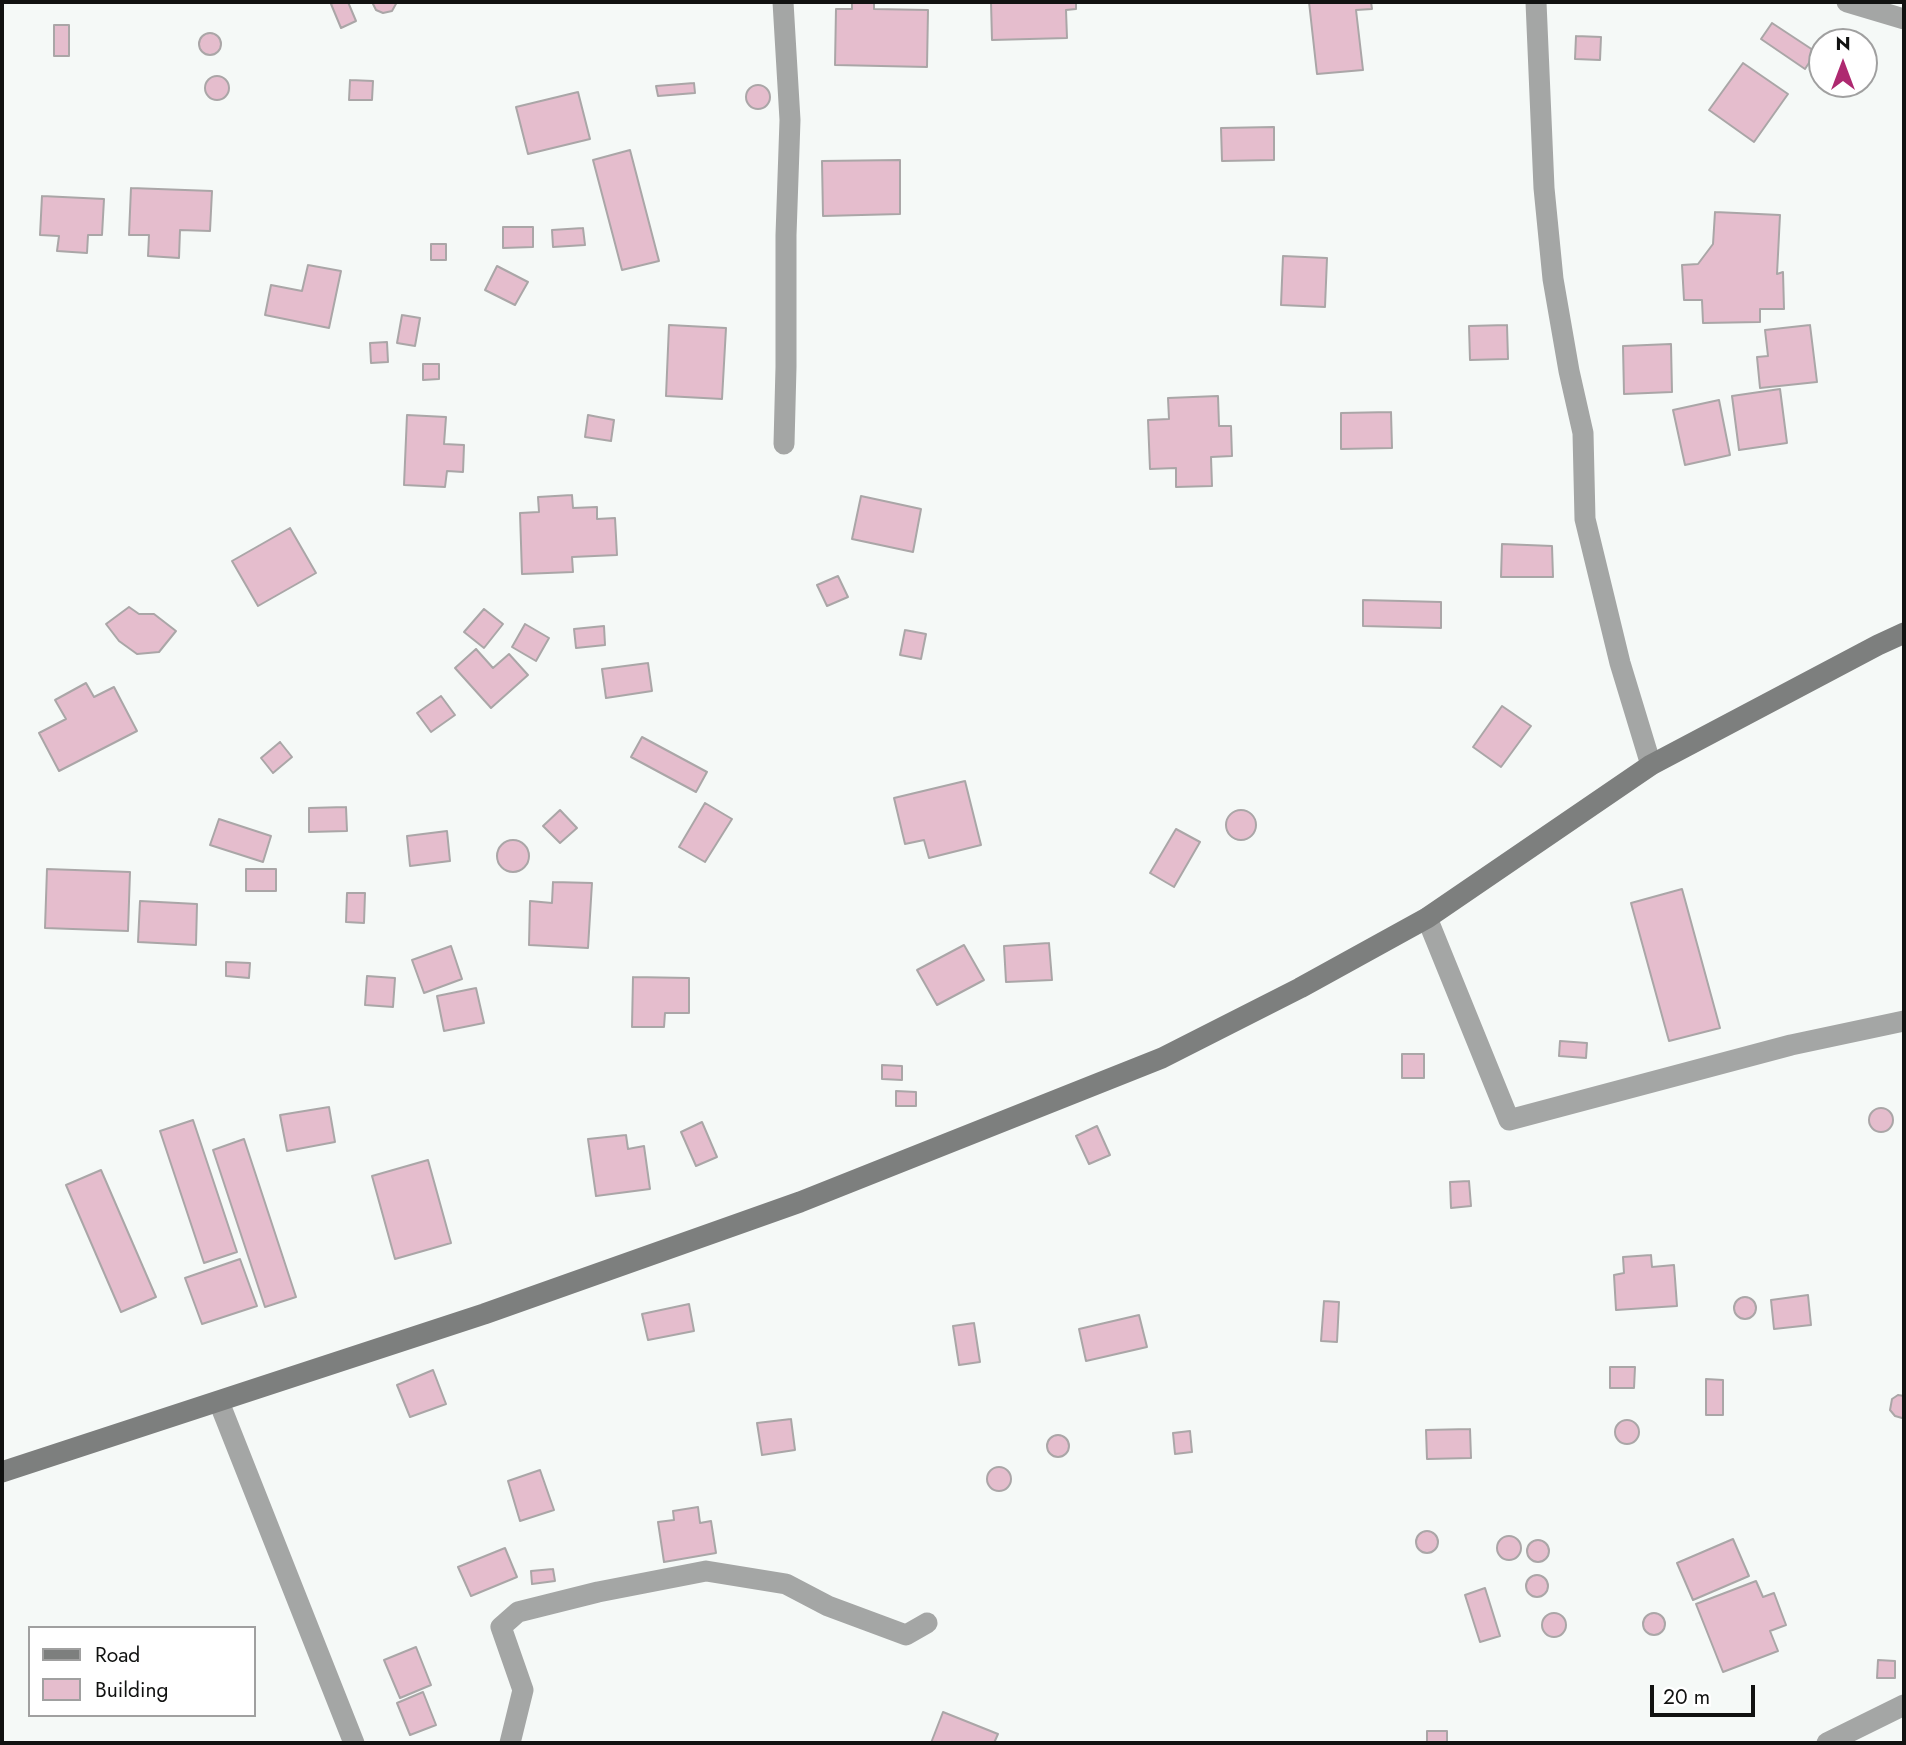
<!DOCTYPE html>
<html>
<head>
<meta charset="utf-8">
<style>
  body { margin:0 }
  #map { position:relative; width:1906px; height:1745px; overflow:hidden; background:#f5f9f7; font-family:Jost,sans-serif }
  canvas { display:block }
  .frame { position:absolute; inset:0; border:4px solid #111211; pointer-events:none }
  .legend { position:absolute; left:28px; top:1626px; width:228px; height:91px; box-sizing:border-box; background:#fff; border:2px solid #a0a0a0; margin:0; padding:9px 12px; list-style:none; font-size:21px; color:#111211 }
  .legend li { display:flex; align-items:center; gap:14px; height:35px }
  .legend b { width:35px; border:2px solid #a0a0a0 }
  .north { position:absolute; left:1808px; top:28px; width:70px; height:70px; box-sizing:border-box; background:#fff; border:2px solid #a0a0a0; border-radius:50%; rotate:0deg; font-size:19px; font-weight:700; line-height:28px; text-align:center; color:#111211 }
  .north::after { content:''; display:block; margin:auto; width:24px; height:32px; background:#ae2970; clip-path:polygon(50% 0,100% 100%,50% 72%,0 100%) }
  .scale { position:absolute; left:1650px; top:1685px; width:105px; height:32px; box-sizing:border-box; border:4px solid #111211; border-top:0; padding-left:9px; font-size:21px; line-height:24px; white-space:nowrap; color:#111211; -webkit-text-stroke:5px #fff; paint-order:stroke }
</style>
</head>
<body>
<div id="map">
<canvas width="1906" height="1745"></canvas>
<div class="frame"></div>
<ul class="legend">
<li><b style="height:9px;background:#7d7f7e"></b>Road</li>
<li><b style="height:19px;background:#e5bdcd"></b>Building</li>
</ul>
<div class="north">N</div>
<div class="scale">20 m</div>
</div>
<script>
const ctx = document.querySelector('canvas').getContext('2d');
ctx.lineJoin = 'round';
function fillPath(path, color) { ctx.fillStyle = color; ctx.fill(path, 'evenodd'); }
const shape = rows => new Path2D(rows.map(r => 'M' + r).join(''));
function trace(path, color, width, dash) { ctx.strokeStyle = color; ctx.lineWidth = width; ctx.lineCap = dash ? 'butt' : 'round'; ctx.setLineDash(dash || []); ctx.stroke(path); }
const building = shape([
  [335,2,348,2,356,21,341,28,331,4,335,2],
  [372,2,397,2,392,11,383,13,376,10,372,2],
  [852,2,874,2,874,9,928,10,927,67,835,65,836,9,852,9,852,2],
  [991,2,1076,2,1076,9,1066,10,1067,38,992,40,991,2],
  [1309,2,1371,2,1372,9,1356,10,1363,70,1317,74,1309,2],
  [1772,23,1816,52,1805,69,1761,39,1772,23],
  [54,25,69,25,69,56,54,56,54,25],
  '199 44a11 11 0 1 1 22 0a11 11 0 1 1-22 0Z',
  [1576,36,1601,37,1600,60,1575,59,1576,36],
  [1743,63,1788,94,1754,142,1709,110,1743,63],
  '205 88a12 12 0 1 1 24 0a12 12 0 1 1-24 0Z',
  [350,80,373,81,372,100,349,100,350,80],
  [694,83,695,93,658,96,656,86,694,83],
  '746 97a12 12 0 1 1 24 0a12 12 0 1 1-24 0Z',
  [578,92,590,139,528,154,516,107,578,92],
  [1274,127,1274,160,1222,161,1221,128,1274,127],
  [630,150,659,261,622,270,593,160,630,150],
  [900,160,900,214,823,216,822,161,900,160],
  [131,188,212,191,210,231,180,230,179,258,148,256,149,235,129,235,131,188],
  [42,196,104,199,102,235,88,235,87,253,57,251,59,236,40,235,42,196],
  [1715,212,1780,215,1777,274,1783,272,1784,309,1760,309,1760,322,1703,323,1702,300,1684,300,1682,265,1698,264,1713,244,1715,212],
  [503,227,533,227,533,247,503,248,503,227],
  [583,228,585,245,553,247,552,230,583,228],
  [431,244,446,244,446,260,431,260,431,244],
  [1283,256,1327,258,1325,307,1281,305,1283,256],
  [308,265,341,271,329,328,265,315,271,285,302,291,308,265],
  [497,266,528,282,515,305,485,290,497,266],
  [402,315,420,318,415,346,397,343,402,315],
  [669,325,726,328,722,399,666,396,669,325],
  [1507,325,1508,359,1470,360,1469,326,1507,325],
  [1810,325,1817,382,1760,388,1757,357,1768,356,1765,330,1810,325],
  [387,342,388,362,371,363,370,343,387,342],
  [1671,344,1672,392,1624,394,1623,346,1671,344],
  [423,364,439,364,439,379,423,380,423,364],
  [1780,389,1787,443,1739,450,1732,396,1780,389],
  [1218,396,1219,426,1231,426,1232,456,1211,457,1212,486,1176,487,1176,468,1150,469,1148,420,1169,419,1168,398,1218,396],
  [1719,400,1730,455,1685,465,1673,410,1719,400],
  [1391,412,1392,448,1341,449,1341,413,1391,412],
  [407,415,446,417,444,444,464,445,463,472,447,471,445,487,404,485,407,415],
  [588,415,614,420,611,441,585,437,588,415],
  [572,495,573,508,597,507,597,519,615,518,617,555,572,557,573,572,522,574,520,513,539,512,538,497,572,495],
  [861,496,921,509,913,552,852,539,861,496],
  [290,528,316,573,258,606,232,561,290,528],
  [1502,544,1552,546,1553,577,1501,577,1502,544],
  [838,576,848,597,827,606,817,585,838,576],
  [1363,600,1441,602,1441,628,1363,626,1363,600],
  [129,607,139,614,154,614,176,631,159,652,137,654,119,641,106,624,129,607],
  [484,609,503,624,484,648,464,632,484,609],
  [525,624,549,638,536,661,512,647,525,624],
  [604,626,605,645,576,648,574,629,604,626],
  [905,630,926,634,921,659,900,655,905,630],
  [476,649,493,668,509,654,528,675,491,708,455,668,476,649],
  [648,663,652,691,606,698,602,669,648,663],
  [86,683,94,697,114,687,137,731,59,771,39,733,66,719,55,700,86,683],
  [441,696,455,715,431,732,417,713,441,696],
  [1502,706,1531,726,1501,767,1473,747,1502,706],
  [642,737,707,772,696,792,631,757,642,737],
  [280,742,292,757,273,773,261,758,280,742],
  [965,781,981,845,929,858,924,840,905,844,894,798,965,781],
  [705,803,732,819,705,862,679,847,705,803],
  [346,807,347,831,309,832,309,808,346,807],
  '1226 825a15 15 0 1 1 30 0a15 15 0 1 1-30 0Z',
  [560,810,577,828,560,843,543,826,560,810],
  [219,819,271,836,263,862,210,845,219,819],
  [1176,829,1200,842,1174,887,1150,873,1176,829],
  [447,831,450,861,410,866,407,836,447,831],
  '497 856a16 16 0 1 1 32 0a16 16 0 1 1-32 0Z',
  [47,869,130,872,128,931,45,928,47,869],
  [246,869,276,869,276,891,246,891,246,869],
  [553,882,592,883,588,948,529,945,530,901,552,903,553,882],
  [1682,889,1720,1028,1669,1041,1631,903,1682,889],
  [347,893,365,893,364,923,346,922,347,893],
  [140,901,197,904,196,945,138,942,140,901],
  [1049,943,1052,980,1006,982,1004,946,1049,943],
  [964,945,984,980,937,1005,917,970,964,945],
  [451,946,462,979,424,993,412,960,451,946],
  [226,962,250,963,249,978,226,976,226,962],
  [367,976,395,978,393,1007,365,1005,367,976],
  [633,977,689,978,689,1013,665,1013,664,1027,632,1027,633,977],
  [476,988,484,1023,444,1031,437,996,476,988],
  [1560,1041,1587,1043,1586,1058,1559,1056,1560,1041],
  [1402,1054,1424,1054,1424,1078,1402,1078,1402,1054],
  [882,1065,902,1066,902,1080,882,1079,882,1065],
  [896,1091,916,1092,916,1106,896,1106,896,1091],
  [329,1107,335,1142,287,1151,280,1115,329,1107],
  '1869 1120a12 12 0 1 1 24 0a12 12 0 1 1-24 0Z',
  [193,1120,237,1252,204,1263,160,1131,193,1120],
  [702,1122,717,1157,696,1166,681,1132,702,1122],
  [1097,1126,1110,1155,1089,1164,1076,1136,1097,1126],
  [626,1135,628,1149,644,1146,650,1189,596,1196,588,1139,626,1135],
  [244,1139,296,1297,265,1307,213,1150,244,1139],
  [428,1160,451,1243,395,1259,372,1176,428,1160],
  [101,1170,156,1297,121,1312,66,1185,101,1170],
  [1469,1181,1471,1206,1451,1208,1450,1182,1469,1181],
  [1651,1255,1652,1267,1674,1265,1677,1306,1616,1310,1614,1275,1624,1273,1623,1257,1651,1255],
  [240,1259,257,1306,202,1324,185,1278,240,1259],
  [1808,1295,1811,1325,1774,1329,1771,1300,1808,1295],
  '1734 1308a11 11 0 1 1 22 0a11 11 0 1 1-22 0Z',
  [1324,1301,1339,1302,1337,1342,1321,1341,1324,1301],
  [689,1304,694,1331,648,1340,642,1314,689,1304],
  [1139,1315,1147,1347,1086,1361,1079,1329,1139,1315],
  [974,1323,980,1362,959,1365,953,1326,974,1323],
  [1610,1367,1635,1367,1634,1388,1610,1388,1610,1367],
  [433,1370,446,1404,410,1417,397,1385,433,1370],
  [1706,1379,1723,1380,1723,1415,1706,1415,1706,1379],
  [1898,1395,1904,1396,1904,1417,1902,1418,1895,1416,1890,1410,1892,1399,1898,1395],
  [791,1419,795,1450,762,1455,757,1423,791,1419],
  '1615 1432a12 12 0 1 1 24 0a12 12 0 1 1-24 0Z',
  [1470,1429,1471,1458,1427,1459,1426,1430,1470,1429],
  [1190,1431,1192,1452,1175,1454,1173,1433,1190,1431],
  '1047 1446a11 11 0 1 1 22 0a11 11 0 1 1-22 0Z',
  '987 1479a12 12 0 1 1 24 0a12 12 0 1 1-24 0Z',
  [540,1470,554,1510,520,1521,508,1481,540,1470],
  [698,1507,700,1523,711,1521,716,1553,664,1562,658,1522,674,1520,673,1511,698,1507],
  '1416 1542a11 11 0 1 1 22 0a11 11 0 1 1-22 0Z',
  '1497 1548a12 12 0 1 1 24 0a12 12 0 1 1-24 0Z',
  [1733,1539,1749,1576,1693,1600,1677,1563,1733,1539],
  '1527 1551a11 11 0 1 1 22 0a11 11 0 1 1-22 0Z',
  [505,1548,517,1577,471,1596,458,1567,505,1548],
  [553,1569,555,1581,532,1584,531,1571,553,1569],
  '1526 1586a11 11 0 1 1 22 0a11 11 0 1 1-22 0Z',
  [1756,1581,1763,1597,1774,1593,1786,1625,1770,1631,1778,1651,1723,1672,1696,1604,1756,1581],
  [1485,1588,1500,1636,1480,1642,1465,1595,1485,1588],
  '1643 1624a11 11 0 1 1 22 0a11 11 0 1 1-22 0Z',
  '1542 1625a12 12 0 1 1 24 0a12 12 0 1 1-24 0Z',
  [416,1647,431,1685,400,1698,384,1660,416,1647],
  [1878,1660,1895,1661,1895,1678,1877,1678,1878,1660],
  [423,1692,436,1725,410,1735,397,1703,423,1692],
  [943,1712,998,1734,994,1743,931,1743,943,1712],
  [1427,1731,1447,1731,1447,1743,1427,1743,1427,1731]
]);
fillPath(building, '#e5bdcd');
trace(building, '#aaa6a7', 2);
trace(shape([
  [783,2,790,120,786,235,786,367,784,444],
  [1536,2,1544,188,1553,279,1569,371,1583,433,1585,519,1620,663,1651,765],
  [1847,2,1904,19],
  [1427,918,1509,1120,1791,1045,1904,1021],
  [219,1402,354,1743],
  [510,1743,523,1690,501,1627,518,1612,598,1592,706,1571,786,1584,828,1606,906,1635,927,1623],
  [1827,1743,1904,1705]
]), '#a4a6a5', 21);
trace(shape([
  [2,1472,484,1314,800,1202,1162,1058,1300,988,1427,918,1651,765,1878,645,1904,633]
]), '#7d7f7e', 21);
</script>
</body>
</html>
